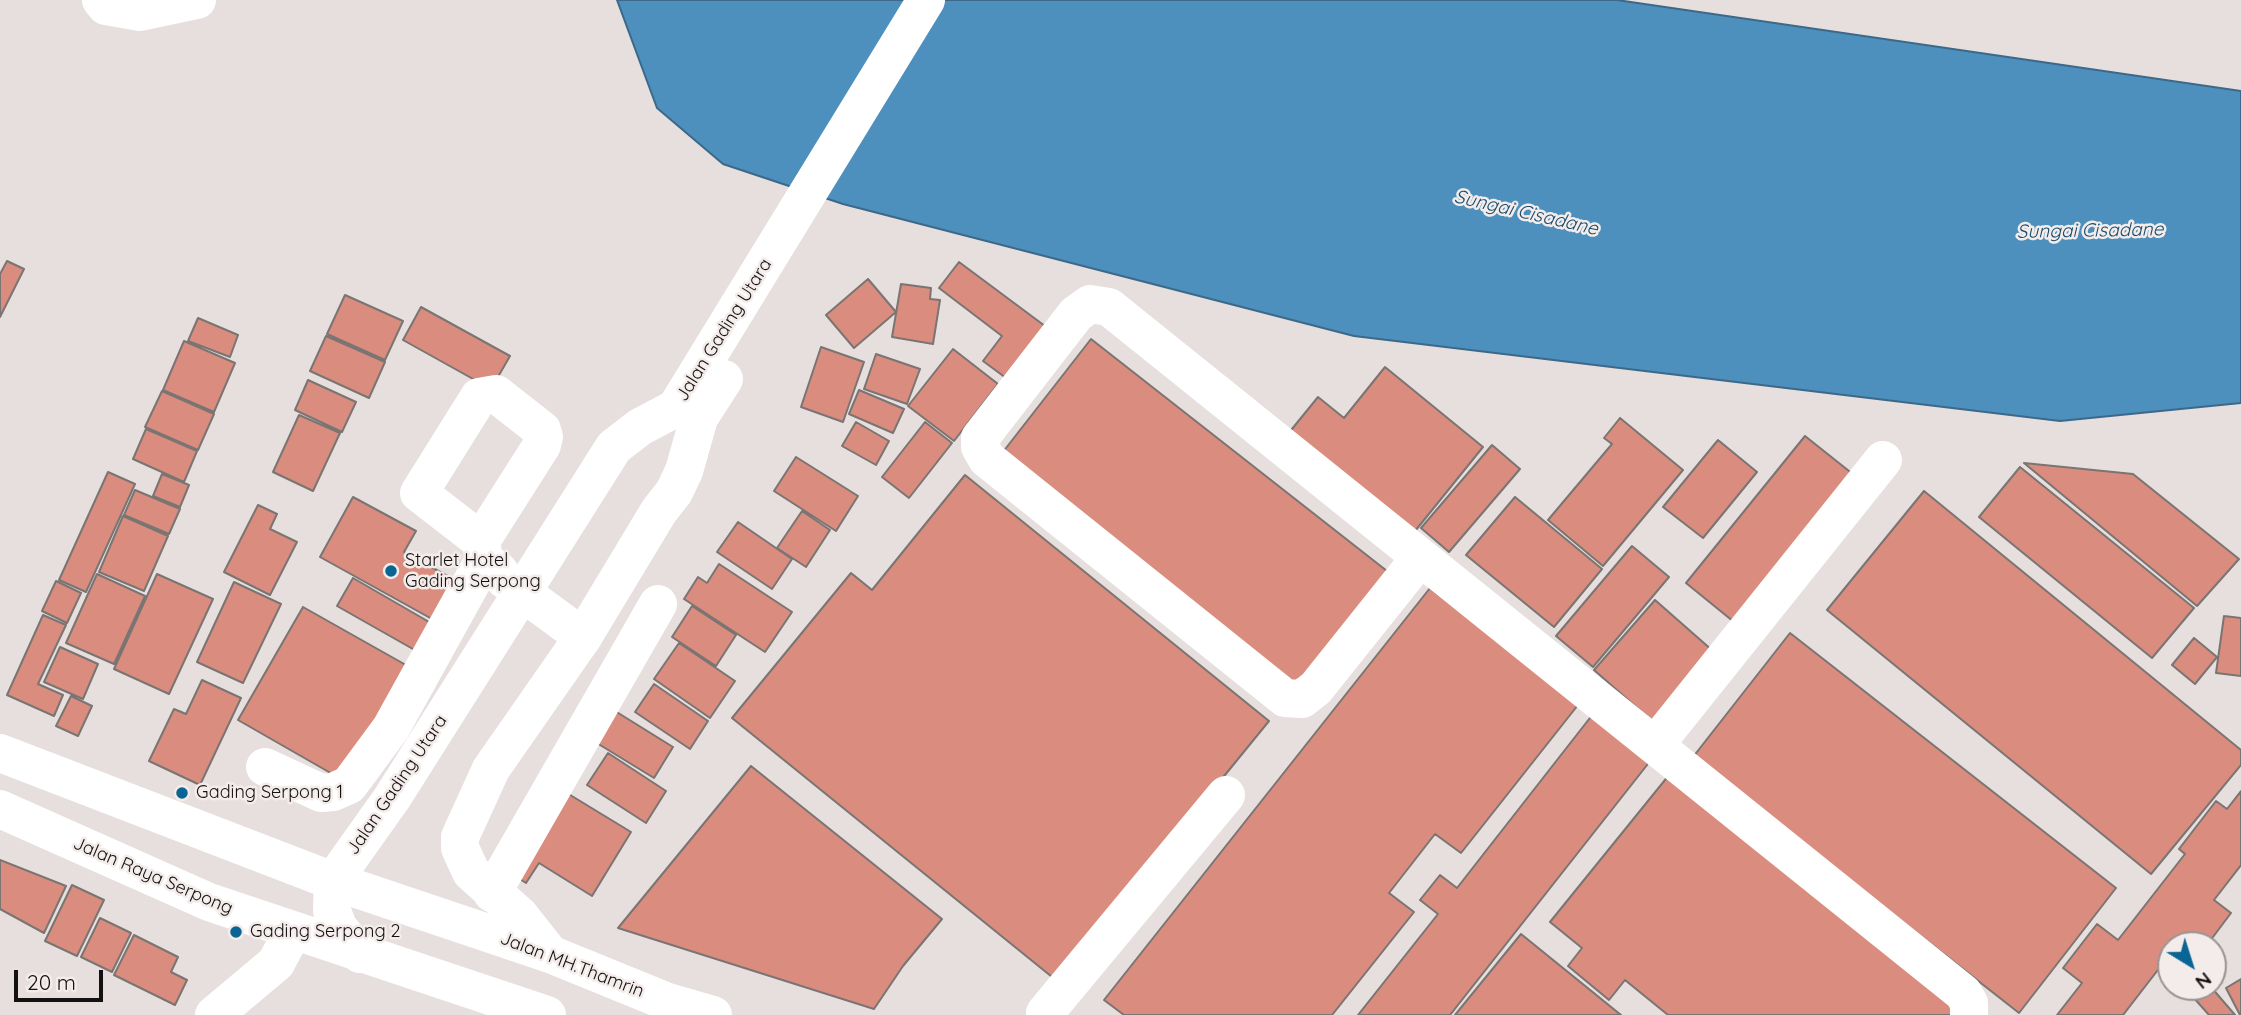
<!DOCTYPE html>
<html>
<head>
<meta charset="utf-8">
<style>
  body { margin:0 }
  #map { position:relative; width:2241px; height:1015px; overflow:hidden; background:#e6dfdd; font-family:Quicksand,sans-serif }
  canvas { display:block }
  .north { position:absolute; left:2157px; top:931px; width:70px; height:70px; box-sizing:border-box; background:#f3ecea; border:2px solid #999493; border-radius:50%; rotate:142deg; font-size:19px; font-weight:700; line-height:28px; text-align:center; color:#131111 }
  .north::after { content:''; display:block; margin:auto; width:24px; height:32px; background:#0a6494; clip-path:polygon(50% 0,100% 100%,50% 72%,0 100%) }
  .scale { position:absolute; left:14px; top:970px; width:89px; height:32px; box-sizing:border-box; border:4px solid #131111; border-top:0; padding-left:9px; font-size:21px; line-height:24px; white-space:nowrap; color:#131111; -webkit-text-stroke:5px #f3ecea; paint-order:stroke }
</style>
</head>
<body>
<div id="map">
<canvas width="2241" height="1015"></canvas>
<div class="north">N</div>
<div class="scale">20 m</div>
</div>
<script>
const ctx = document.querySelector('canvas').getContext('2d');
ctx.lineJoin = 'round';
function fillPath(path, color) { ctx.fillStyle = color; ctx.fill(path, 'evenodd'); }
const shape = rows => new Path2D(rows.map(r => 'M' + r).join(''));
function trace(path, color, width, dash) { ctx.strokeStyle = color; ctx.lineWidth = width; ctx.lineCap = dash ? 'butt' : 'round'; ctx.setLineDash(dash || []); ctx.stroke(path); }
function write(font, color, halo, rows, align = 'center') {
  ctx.font = font + ' Quicksand,sans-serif'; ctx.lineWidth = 5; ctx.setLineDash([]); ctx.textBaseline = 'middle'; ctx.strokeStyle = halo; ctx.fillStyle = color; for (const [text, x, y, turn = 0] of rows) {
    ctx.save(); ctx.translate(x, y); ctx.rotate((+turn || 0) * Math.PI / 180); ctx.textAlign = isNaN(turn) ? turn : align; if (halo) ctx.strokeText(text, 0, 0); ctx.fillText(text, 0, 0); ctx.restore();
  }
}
const water = shape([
  [617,0,1617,0,2241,91,2241,403,2060,421,1354,336,843,204,723,164,657,108,617,0]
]);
fillPath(water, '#4d8fbd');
trace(water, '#3c6989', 2);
const building = shape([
  [7,261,24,269,0,317,0,274,7,261],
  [959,262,1049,329,1010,381,983,361,1002,336,939,288,959,262],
  [868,279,896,312,854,348,826,315,868,279],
  [901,284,931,288,930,299,940,300,933,344,892,337,901,284],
  [345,295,403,321,385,360,327,334,345,295],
  [421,307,510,356,491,389,403,340,421,307],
  [198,318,238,335,230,357,188,341,198,318],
  [326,336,385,362,369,398,310,371,326,336],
  [1091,339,1387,571,1294,689,999,457,1091,339],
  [184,341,235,363,214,412,163,390,184,341],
  [821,347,864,362,843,422,801,407,821,347],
  [953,349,998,384,954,441,908,406,953,349],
  [876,354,920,369,907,404,864,389,876,354],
  [1385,367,1483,447,1407,541,1283,440,1318,397,1344,418,1385,367],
  [308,380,356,402,342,432,295,410,308,380],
  [859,390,904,409,893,433,849,414,859,390],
  [162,391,214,414,198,450,145,427,162,391],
  [299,415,340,433,313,491,273,472,299,415],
  [1620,418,1683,470,1603,566,1548,520,1612,444,1604,438,1620,418],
  [856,422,889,441,876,465,842,446,856,422],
  [925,422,952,443,909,498,882,477,925,422],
  [146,429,197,451,184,482,133,459,146,429],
  [1805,436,1854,475,1734,622,1686,583,1805,436],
  [1718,440,1757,472,1703,538,1663,507,1718,440],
  [1492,445,1520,469,1449,552,1421,528,1492,445],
  [796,457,858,496,836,531,774,491,796,457],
  [2024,463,2133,474,2239,559,2197,606,2024,463],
  [2020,467,2194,608,2152,658,1979,517,2020,467],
  [108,472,135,484,86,592,59,580,108,472],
  [162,474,189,485,180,507,153,496,162,474],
  [965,475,1269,721,1057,981,732,718,851,573,872,590,965,475],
  [135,490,180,509,169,534,124,515,135,490],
  [1924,491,2241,750,2241,765,2151,874,1827,610,1924,491],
  [353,497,416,531,404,552,462,584,441,624,320,557,353,497],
  [1515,497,1602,569,1554,627,1466,555,1515,497],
  [258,505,277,514,270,529,297,542,270,595,224,572,258,505],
  [802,511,830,530,806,567,777,548,802,511],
  [123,516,168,536,144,591,99,572,123,516],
  [738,522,792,559,772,589,717,552,738,522],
  [1632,546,1669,577,1593,667,1556,636,1632,546],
  [719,564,792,612,765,652,684,599,698,577,707,583,719,564],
  [97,574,145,596,114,664,66,643,97,574],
  [157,574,213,599,169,694,114,669,157,574],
  [353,578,443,630,427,657,337,606,353,578],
  [56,581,81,593,67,623,42,611,56,581],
  [234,582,281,604,243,683,197,662,234,582],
  [1430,588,1578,705,1461,853,1435,834,1389,893,1414,912,1332,1015,1124,1015,1104,1000,1430,588],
  [1655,600,1713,651,1652,721,1594,670,1655,600],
  [692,606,736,635,716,666,672,637,692,606],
  [303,607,413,669,348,783,238,720,303,607],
  [43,615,66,625,38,684,63,695,54,716,7,695,43,615],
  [2224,616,2241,618,2241,676,2216,673,2224,616],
  [1790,633,2116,888,2019,1013,1693,757,1790,633],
  [2194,638,2217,657,2195,684,2172,665,2194,638],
  [679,643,735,681,710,718,654,679,679,643],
  [60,647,98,664,83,699,44,682,60,647],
  [202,680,241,698,200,785,149,761,174,709,186,714,202,680],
  [654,684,708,721,690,749,635,712,654,684],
  [71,696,92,706,78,736,56,726,71,696],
  [607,706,673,747,654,778,587,737,607,706],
  [1593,714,1651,760,1450,1015,1358,1015,1438,914,1420,900,1440,875,1457,888,1593,714],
  [608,753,666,791,646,823,587,785,608,753],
  [751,766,942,919,903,966,874,1009,618,928,751,766],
  [1669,775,1958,1008,1952,1015,1668,1015,1625,980,1609,1000,1568,966,1582,948,1550,922,1669,775],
  [562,790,631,832,592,896,539,863,526,883,510,873,562,790],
  [2241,791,2241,865,2214,900,2231,913,2207,945,2194,945,2184,937,2177,945,2171,945,2171,953,2123,1015,2057,1015,2082,983,2063,968,2097,924,2118,940,2185,854,2179,849,2216,801,2227,809,2241,791],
  [0,860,66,886,44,933,0,909,0,860],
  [72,885,104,900,77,956,45,941,72,885],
  [100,918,131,933,112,972,81,957,100,918],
  [1521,934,1621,1015,1455,1015,1521,934],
  [134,935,178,957,171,972,187,980,175,1005,114,975,134,935],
  [2241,979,2241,1015,2240,1015,2226,988,2241,979],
  [2203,987,2211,987,2235,1015,2209,1015,2193,997,2203,987]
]);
fillPath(building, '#da8d7e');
trace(building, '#7a7473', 2);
trace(shape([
  [101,0,106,6,140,12,197,0],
  [481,541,542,445,544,437,542,430,496,394,479,397,419,493,481,541,484,560,499,571,504,579,583,637],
  [1419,559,1316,688,1302,699,1285,698,987,459,980,447,980,438,1076,314,1090,304,1109,307,1963,993,1969,1003,1969,1015],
  [1655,745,1883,460],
  [265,767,321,793,333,792,349,785,391,728,484,560],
  [492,893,658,604],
  [214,1015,276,963,293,931],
  [1048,1015,1045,1013,1226,795]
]), '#fff', 38);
trace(shape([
  [0,753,333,881,550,954,668,1002,713,1015],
  [0,809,209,902,547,1015],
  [360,954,338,927,332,911,333,881,392,798,614,447,640,427,676,408,926,0],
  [550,954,520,916,471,872,460,848,460,837,491,769,583,637,659,511,674,492,684,471,699,418,724,379]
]), '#fff', 38);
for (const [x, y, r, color] of [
  [391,571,7,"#0a6494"],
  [182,793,7,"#0a6494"],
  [236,932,7,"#0a6494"]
]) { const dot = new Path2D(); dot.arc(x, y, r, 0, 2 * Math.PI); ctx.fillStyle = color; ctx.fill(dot); trace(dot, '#f3ecea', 2.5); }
write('18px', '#131111', '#f3ecea', [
  ["Jalan Gading Utara",724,330,-58],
  ["Jalan Gading Utara",397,785,-56],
  ["Jalan Raya Serpong",153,876,23],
  ["Jalan MH.Thamrin",572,965,21]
]);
write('18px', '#131111', '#f3ecea', [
  ["Starlet Hotel",405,561],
  ["Gading Serpong",405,582],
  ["Gading Serpong 1",196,793],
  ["Gading Serpong 2",250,932]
], 'left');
write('italic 19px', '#1a4c6d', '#f3ecea', [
  ["Sungai Cisadane",1526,213,13],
  ["Sungai Cisadane",2090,231,-1]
]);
</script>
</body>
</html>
